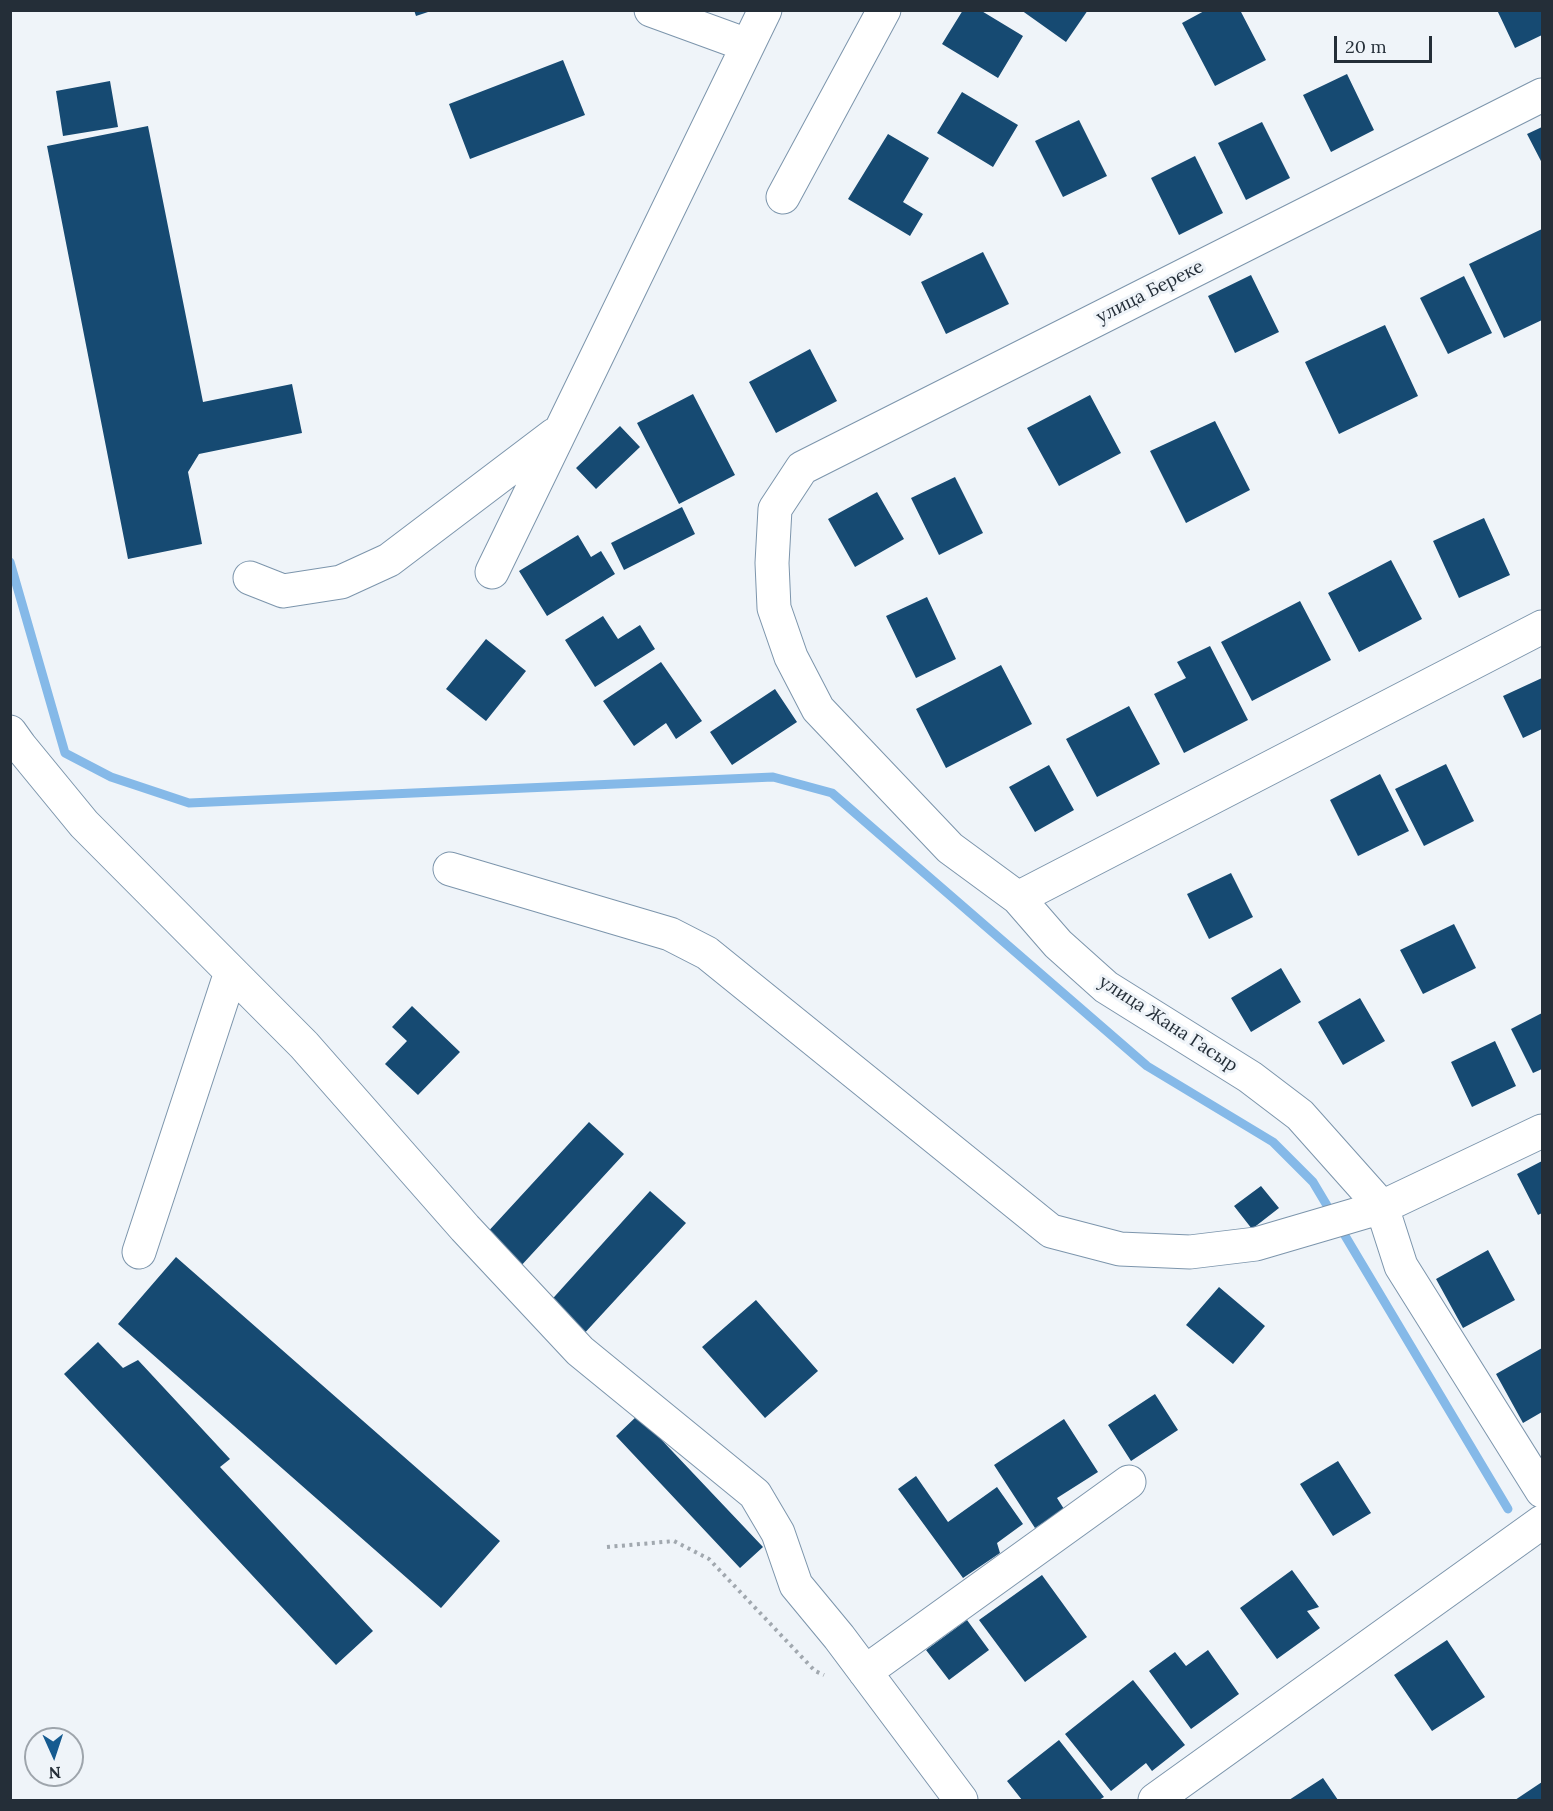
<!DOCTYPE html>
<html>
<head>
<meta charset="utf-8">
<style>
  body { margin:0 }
  #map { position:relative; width:1553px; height:1811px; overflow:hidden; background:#eff4f9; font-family:Lora,serif }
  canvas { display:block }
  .frame { position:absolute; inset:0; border:12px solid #242e38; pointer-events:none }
  .north { position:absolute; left:24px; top:1727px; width:60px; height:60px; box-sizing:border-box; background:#eff4f9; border:2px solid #9ea5ac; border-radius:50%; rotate:177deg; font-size:16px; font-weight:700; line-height:24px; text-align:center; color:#242e38 }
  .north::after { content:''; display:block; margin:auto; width:21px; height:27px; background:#165b90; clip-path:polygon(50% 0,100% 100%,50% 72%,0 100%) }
  .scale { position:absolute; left:1334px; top:36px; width:98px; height:27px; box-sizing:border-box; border:3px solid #242e38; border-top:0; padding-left:8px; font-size:18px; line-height:21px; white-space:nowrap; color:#242e38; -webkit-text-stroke:4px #eff4f9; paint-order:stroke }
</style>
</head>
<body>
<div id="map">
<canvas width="1553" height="1811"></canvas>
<div class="frame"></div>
<div class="north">N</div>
<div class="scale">20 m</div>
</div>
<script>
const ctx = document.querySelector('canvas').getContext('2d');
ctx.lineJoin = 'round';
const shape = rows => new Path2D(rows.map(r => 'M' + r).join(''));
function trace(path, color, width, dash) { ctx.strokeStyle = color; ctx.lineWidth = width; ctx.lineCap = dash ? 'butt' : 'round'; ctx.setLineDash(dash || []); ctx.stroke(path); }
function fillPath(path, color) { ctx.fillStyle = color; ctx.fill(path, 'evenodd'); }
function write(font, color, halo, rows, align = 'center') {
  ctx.font = font + ' Lora,serif'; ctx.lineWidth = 6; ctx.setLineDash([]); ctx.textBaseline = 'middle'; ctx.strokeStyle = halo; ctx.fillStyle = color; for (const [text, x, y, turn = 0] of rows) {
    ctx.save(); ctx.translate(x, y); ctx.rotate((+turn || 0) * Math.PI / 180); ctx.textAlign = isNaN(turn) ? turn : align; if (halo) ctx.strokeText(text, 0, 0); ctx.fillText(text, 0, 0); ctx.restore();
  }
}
trace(shape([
  [10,562,65,753,111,777,189,803,773,777,832,793,1147,1066,1273,1142,1313,1182,1508,1509]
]), '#85b9e8', 9);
fillPath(shape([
  [414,10,431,10,431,11,416,16],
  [963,10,980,10,1023,36,998,78,942,44],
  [1021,10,1088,10,1066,42],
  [1206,10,1240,10,1266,60,1215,86,1182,23],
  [1497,10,1542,10,1542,35,1515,48],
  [563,60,585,115,470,159,449,104],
  [1347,74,1374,130,1331,152,1303,95],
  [110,81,118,127,63,136,56,91],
  [962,92,1018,125,993,167,937,133],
  [1079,120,1107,176,1063,197,1035,141],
  [1262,122,1290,178,1246,200,1218,143],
  [148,126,203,402,292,384,302,433,199,454,188,472,202,544,128,559,47,146],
  [1542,127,1542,163,1527,134],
  [888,134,929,158,903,202,923,214,910,236,848,199],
  [1195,156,1223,213,1179,235,1151,178],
  [1542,229,1542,320,1504,338,1469,264],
  [983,252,1009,304,946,334,921,282],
  [1251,275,1279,332,1235,353,1208,296],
  [1464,276,1492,333,1448,354,1420,298],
  [1385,325,1418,396,1339,434,1305,362],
  [810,349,837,401,776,433,749,382],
  [693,394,735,475,679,504,637,423],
  [1090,395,1121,453,1059,486,1027,428],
  [1215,421,1250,490,1186,523,1150,451],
  [620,426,640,447,596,489,576,468],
  [955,477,983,533,939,555,911,498],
  [877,492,904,539,855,567,828,519],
  [682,507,695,534,624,570,611,543],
  [1484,518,1510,575,1459,598,1433,541],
  [578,535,591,557,601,551,615,574,547,616,519,571],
  [1391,560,1422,619,1359,652,1328,593],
  [927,597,956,659,916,678,886,616],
  [1300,601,1331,660,1252,701,1221,642],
  [603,616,618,639,640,625,655,649,595,687,565,640],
  [486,639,526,671,486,721,446,689],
  [1210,646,1248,720,1184,753,1154,694,1186,678,1177,662],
  [661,662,702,721,676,739,666,723,634,746,603,701],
  [1001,665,1032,724,946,768,916,709],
  [1542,678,1542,729,1523,738,1503,696],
  [775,689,797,722,732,765,710,732],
  [1129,706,1160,764,1097,797,1066,739],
  [1446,764,1474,821,1424,846,1395,789],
  [1049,765,1074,810,1035,832,1009,787],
  [1380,774,1409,831,1358,856,1330,800],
  [1231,873,1253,917,1209,939,1187,894],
  [1454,924,1476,968,1423,994,1400,950],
  [1281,968,1301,1002,1251,1032,1231,998],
  [1360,998,1385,1041,1343,1065,1318,1022],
  [412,1006,460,1052,418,1095,385,1064,407,1041,392,1027],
  [1542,1013,1542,1069,1533,1073,1511,1029],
  [1495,1041,1516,1086,1472,1107,1451,1062],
  [589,1122,624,1154,519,1268,484,1236],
  [1542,1161,1542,1213,1538,1215,1517,1174],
  [1261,1186,1279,1208,1252,1229,1234,1206],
  [650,1191,686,1223,581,1337,546,1306],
  [1488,1250,1515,1300,1463,1328,1436,1279],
  [176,1257,500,1541,441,1608,118,1324],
  [1219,1287,1265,1326,1233,1364,1186,1325],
  [756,1300,818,1371,765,1418,702,1347],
  [98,1342,123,1368,138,1360,230,1459,220,1467,373,1631,336,1665,64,1374],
  [1542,1348,1542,1412,1523,1423,1496,1374],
  [1155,1394,1178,1430,1131,1461,1108,1425],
  [638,1415,763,1547,740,1568,616,1436],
  [1064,1419,1098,1472,1057,1498,1064,1509,1035,1528,994,1465],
  [1338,1461,1371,1513,1333,1536,1300,1484],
  [916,1476,948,1522,997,1487,1023,1524,997,1543,1000,1553,963,1578,898,1489],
  [1292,1570,1319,1607,1307,1611,1320,1628,1277,1659,1240,1608],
  [1042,1575,1087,1637,1025,1682,979,1620],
  [967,1620,989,1650,949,1680,926,1650],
  [1447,1640,1485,1697,1432,1731,1394,1675],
  [1208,1650,1239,1694,1191,1729,1149,1671,1175,1652,1186,1666],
  [1133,1680,1185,1745,1152,1771,1146,1763,1111,1791,1065,1734],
  [1059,1740,1104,1797,1099,1800,1022,1800,1007,1781],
  [1323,1778,1338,1800,1289,1800],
  [1542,1782,1542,1800,1515,1800]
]), '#164a72');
const minor = shape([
  [651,10,747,45],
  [1542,95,802,468,775,509,772,563,774,608,791,657,818,709,950,848,1018,898,1058,944,1106,987,1250,1077,1300,1115,1382,1207,1401,1266,1542,1491],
  [783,197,884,10],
  [492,572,765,10],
  [250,578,283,591,341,582,389,560,554,435],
  [10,732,20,746,84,824,304,1045,465,1228,580,1351,755,1494,778,1533,796,1585,839,1637,961,1800],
  [450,869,670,934,707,953,1051,1231,1120,1249,1190,1252,1256,1244,1382,1207,1542,1131],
  [1018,898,1542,627],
  [139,1252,231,972],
  [865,1672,1129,1482],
  [1155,1800,1542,1522]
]);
trace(minor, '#7c95ac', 35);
trace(shape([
  [607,1547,674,1541,709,1559,815,1671,824,1675]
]), '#a1a8af', 4, [3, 4.5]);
trace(minor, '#fff', 33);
write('18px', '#242e38', '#eff4f9', [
  ["улица Береке",1150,292,-27],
  ["улица Жана Гасыр",1168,1024,33]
]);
</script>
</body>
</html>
